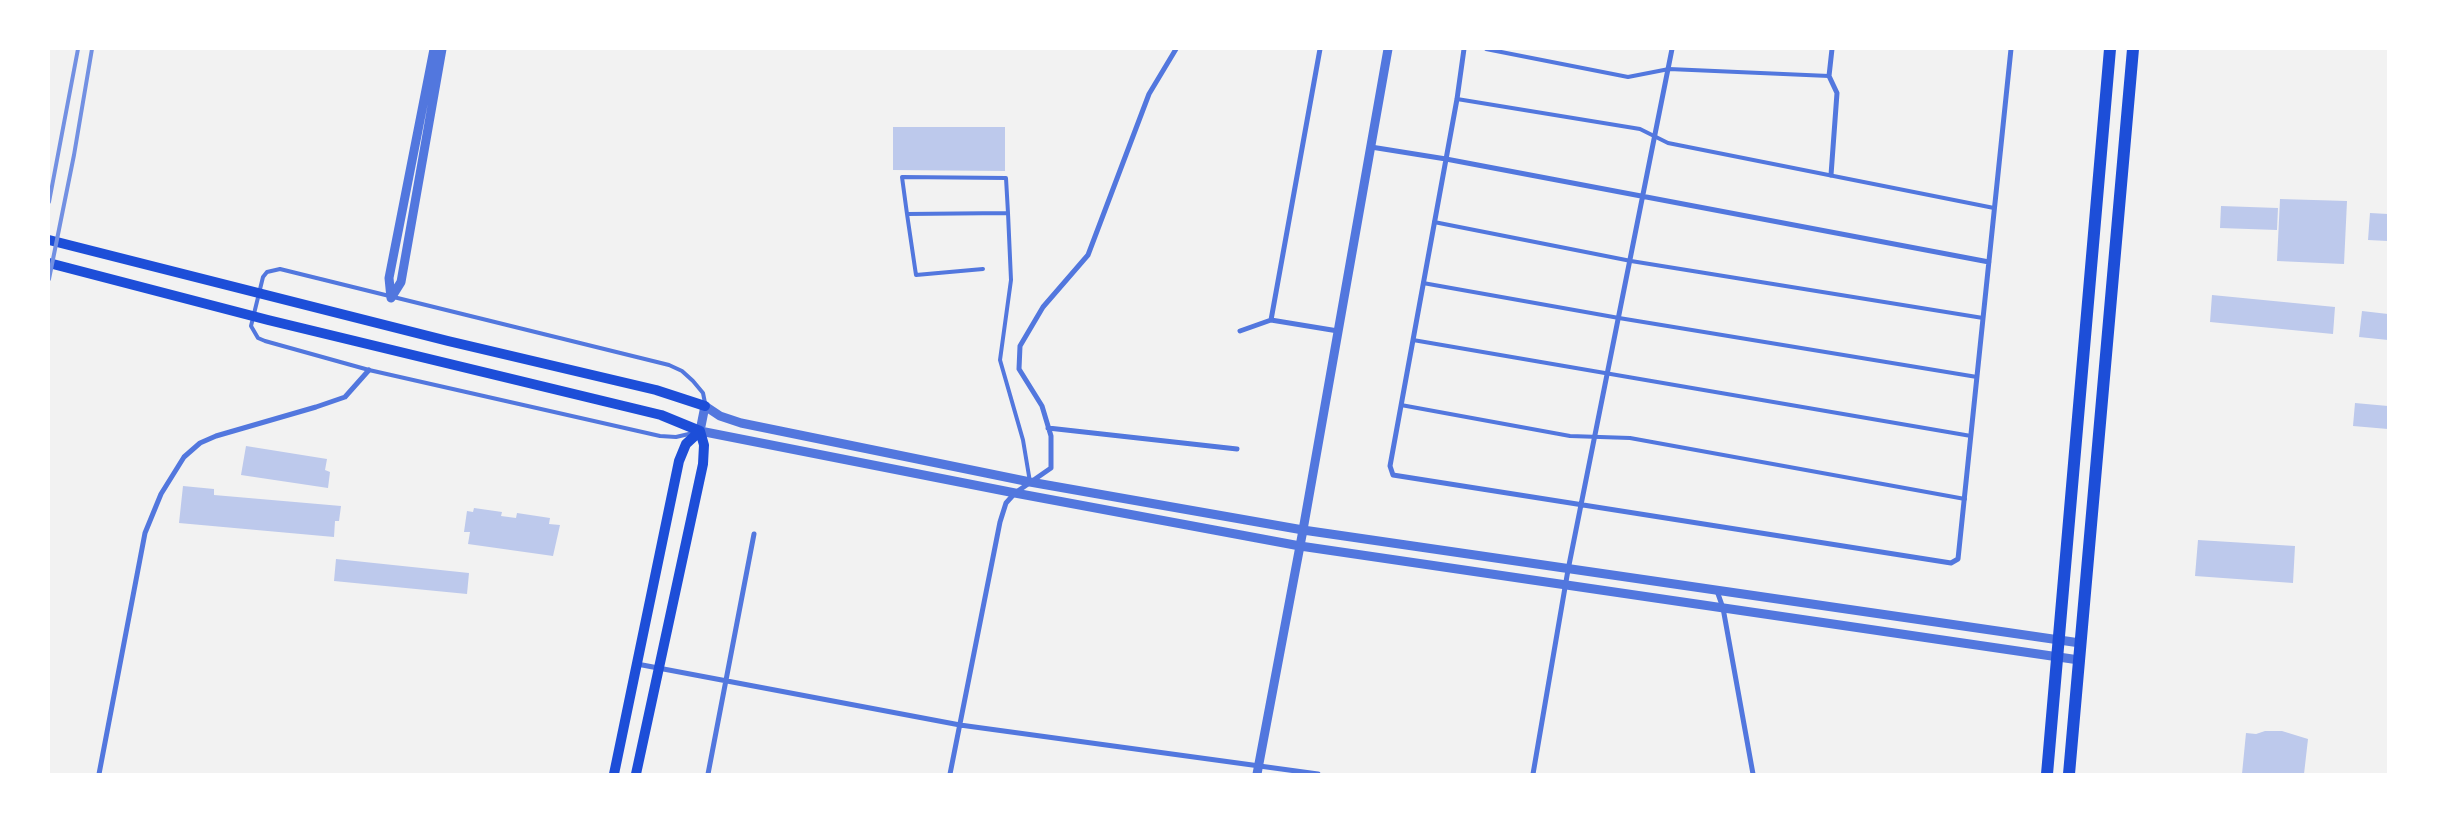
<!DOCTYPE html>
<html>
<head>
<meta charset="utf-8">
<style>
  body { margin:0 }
  #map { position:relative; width:2437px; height:823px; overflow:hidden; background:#f2f2f2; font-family:"PT Sans Narrow",sans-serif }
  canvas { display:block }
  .frame { position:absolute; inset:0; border:50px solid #fff; pointer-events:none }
</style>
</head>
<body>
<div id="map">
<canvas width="2437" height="823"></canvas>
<div class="frame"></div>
</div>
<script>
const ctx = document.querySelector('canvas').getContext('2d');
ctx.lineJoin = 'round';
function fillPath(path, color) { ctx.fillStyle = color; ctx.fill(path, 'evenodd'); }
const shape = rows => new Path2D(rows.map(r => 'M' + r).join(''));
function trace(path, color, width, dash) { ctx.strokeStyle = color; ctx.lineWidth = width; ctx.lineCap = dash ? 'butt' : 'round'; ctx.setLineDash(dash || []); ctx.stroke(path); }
fillPath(shape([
  [893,127,1005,127,1005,171,893,170],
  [2280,199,2347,201,2344,264,2277,261],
  [2221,206,2278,208,2277,230,2220,228],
  [2370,213,2388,214,2388,241,2368,240],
  [2212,295,2335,307,2333,334,2210,322],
  [2362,311,2388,314,2388,340,2359,337],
  [2355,403,2388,406,2388,429,2353,426],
  [246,446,327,459,325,470,330,472,328,488,241,475],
  [183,486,214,489,214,495,341,506,339,521,335,521,334,537,179,523],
  [474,508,502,512,501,516,516,518,517,513,550,518,549,524,560,525,553,556,468,544,470,532,464,532,467,511,473,512],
  [2198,540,2295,546,2293,583,2195,576],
  [336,559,469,573,467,594,334,581],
  [2265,731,2282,731,2308,739,2304,774,2242,774,2246,733,2256,734]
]), '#bdc9ec');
trace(shape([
  [1486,49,1628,77,1669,69,1829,76],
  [1457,99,1640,129,1668,143,1994,208],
  [907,214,902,177,1006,178,1008,213],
  [1434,222,1631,261,1983,318],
  [983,269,916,275,907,214,1008,213,1011,280,1000,360,1023,440,1030,482],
  [1423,283,1619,318,1977,377],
  [1413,340,1971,436],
  [1401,405,1570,436,1630,438,1965,499],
  [693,433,676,437,660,436,369,370,265,341,258,338,251,326,263,277,267,272,280,269,669,365,682,371,693,381,703,393,705,403]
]), '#5277de', 4);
trace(shape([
  [1464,49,1457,99,1390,466,1393,475,1951,563,1958,559,2011,49],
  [1371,147,1446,159,1989,262],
  [1831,175,1837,93,1829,76,1832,49],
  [1271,320,1320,49],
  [1240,331,1271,320,1338,331],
  [1048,428,1237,449],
  [1717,591,1723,608,1753,774],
  [637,664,960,725,1318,774],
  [99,774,145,533,161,494,184,457,200,443,216,436,316,407,345,397,369,370],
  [708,774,754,534],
  [950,774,1000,522,1006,503,1015,493,1051,468,1051,436,1042,406,1019,369,1020,346,1043,307,1088,255,1149,94,1176,49],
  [1533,774,1568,570,1672,49]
]), '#5277de', 5);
trace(shape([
  [391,298,401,282,442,49],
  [391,298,389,278,434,49],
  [2079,660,1300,546,1015,493,700,431,705,406,720,416,741,423,1030,482,1303,530,2080,643],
  [1257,774,1303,530,1388,49]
]), '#5277de', 9);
trace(shape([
  [49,240,448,341,656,390,705,406],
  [49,263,268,320,661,415,700,431],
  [614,774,679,461,686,444,700,431],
  [636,774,703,464,704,445,700,431]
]), '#1d4ed8', 10);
trace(shape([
  [2047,774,2110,49],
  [2069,774,2133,49]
]), '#1d4ed8', 12);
trace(shape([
  [49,202,78,49],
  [49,279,74,155,92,49]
]), '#7290e2', 4);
</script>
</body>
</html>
